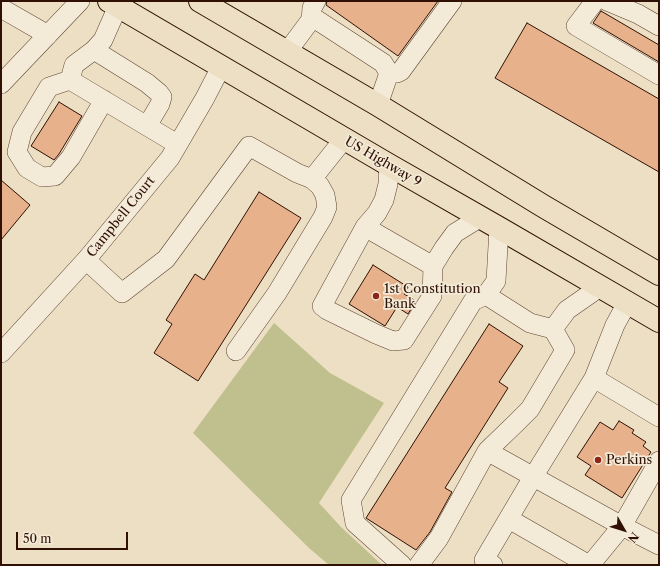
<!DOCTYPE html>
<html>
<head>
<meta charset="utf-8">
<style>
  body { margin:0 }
  #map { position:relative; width:660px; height:566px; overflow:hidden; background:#eddfc3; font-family:"Libre Caslon Text",serif }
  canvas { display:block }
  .frame { position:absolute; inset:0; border:2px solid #2f1003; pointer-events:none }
  .north { position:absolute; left:604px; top:510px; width:40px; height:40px; -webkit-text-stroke:3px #f3ead8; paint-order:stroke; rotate:129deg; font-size:11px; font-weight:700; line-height:16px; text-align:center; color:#2f1003 }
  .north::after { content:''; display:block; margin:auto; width:14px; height:18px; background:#2f1003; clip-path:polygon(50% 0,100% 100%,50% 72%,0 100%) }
  .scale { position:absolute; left:16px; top:532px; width:112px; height:18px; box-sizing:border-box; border:2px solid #2f1003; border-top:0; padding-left:5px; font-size:12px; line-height:14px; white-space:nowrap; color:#2f1003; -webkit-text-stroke:3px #f3ead8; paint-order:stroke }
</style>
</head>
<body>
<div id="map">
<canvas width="660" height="566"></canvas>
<div class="frame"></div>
<div class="north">N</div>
<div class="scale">50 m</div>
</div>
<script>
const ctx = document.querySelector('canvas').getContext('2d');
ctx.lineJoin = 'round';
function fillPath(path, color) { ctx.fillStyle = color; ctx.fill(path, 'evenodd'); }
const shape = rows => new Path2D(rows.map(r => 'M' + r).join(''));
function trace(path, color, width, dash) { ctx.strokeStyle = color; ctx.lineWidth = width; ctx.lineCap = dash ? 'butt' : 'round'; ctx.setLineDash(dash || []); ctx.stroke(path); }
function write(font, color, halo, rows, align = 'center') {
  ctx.font = font + ' "Libre Caslon Text",serif'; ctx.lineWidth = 3.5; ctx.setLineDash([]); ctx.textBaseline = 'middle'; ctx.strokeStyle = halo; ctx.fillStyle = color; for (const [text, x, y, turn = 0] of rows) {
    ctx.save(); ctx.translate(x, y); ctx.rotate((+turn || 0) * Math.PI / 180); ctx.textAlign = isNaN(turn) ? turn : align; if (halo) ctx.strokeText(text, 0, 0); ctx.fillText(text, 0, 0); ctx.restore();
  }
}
fillPath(shape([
  [274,323,330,373,384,403,319,503,341,527,382,565,329,565,309,548,193,433]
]), '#c0bf8e');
const building = shape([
  [327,1,438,1,398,56,326,5,327,1],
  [601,11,659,45,659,62,593,23,601,11],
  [527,23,659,99,659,172,495,78,527,23],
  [59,102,82,116,59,154,54,160,31,146,59,102],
  [1,180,30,205,1,240,1,180],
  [259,192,301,218,198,381,154,353,172,324,166,320,195,274,204,280,259,192],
  [373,265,408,287,404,294,416,301,408,314,397,307,385,326,349,304,373,265],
  [489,324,523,346,499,382,508,388,445,488,452,492,430,532,416,550,366,518,489,324],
  [619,421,634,430,632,433,646,442,643,446,651,452,622,498,585,475,591,466,577,457,600,422,613,430,619,421]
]);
fillPath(building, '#e6b18b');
trace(building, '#2f1003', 1);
const minor = shape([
  [595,1,576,26,659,75],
  [607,1,638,14,659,26],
  [118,6,103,40,94,50,74,65,70,80,177,144],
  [1,8,48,35],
  [311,21,312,8,316,1],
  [94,50,147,83,159,93,162,97,160,104,147,126],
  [287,52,310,21,317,20,383,63,389,73,378,105],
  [389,73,397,73,401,71,452,1],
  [70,80,49,87,22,132,17,152,27,168,42,177,55,176,71,157,104,100],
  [1,84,80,1],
  [389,165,388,184,384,200,377,213,365,227,322,306,327,310,376,334,393,341,404,340,432,296,433,266,444,248,455,233,481,217],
  [365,227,433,266],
  [86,260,122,293,166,259,249,146,297,173,312,179,344,139],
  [486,295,530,323,553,329,565,350,530,409,516,423,487,451],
  [627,303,615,325,594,378,659,417],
  [553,329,567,310,600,287],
  [236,351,277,293,323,217,327,207,325,195,320,186,312,179],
  [1,353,86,260,170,158,205,98,221,67],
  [509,519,589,565],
  [402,565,355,523,351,500,473,301,486,295,496,281,499,228],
  [419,565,439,538,487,451,622,526,659,545],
  [493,565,484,560,533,477,594,378],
  [590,565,622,526,659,461]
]);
const highway = shape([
  [109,1,389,165,499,228,659,321],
  [200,1,378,105,543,206,659,274]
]);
trace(minor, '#5e4433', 20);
trace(highway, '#2f1003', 24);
trace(minor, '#f3ead8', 19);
trace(highway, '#eddfc3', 22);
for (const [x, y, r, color] of [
  [376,296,4,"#8f2418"],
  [598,460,4,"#8f2418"]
]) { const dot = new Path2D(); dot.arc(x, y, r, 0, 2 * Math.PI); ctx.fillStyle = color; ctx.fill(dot); trace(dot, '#f3ead8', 1.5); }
write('13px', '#2f1003', '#f3ead8', [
  ["US Highway 9",383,162,30],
  ["Campbell Court",121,217,-51]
]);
write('13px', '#2f1003', '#f3ead8', [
  ["1st Constitution",384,289],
  ["Bank",384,304],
  ["Perkins",606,460]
], 'left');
</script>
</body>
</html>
